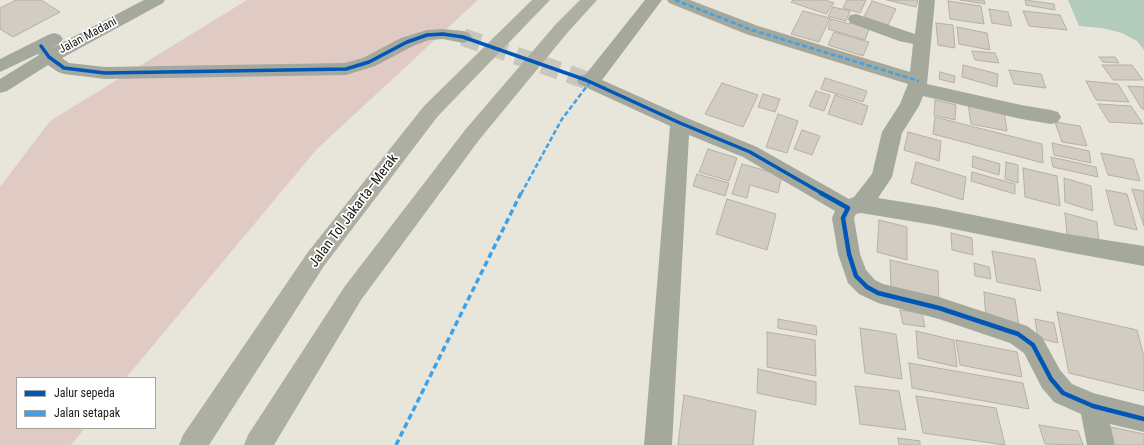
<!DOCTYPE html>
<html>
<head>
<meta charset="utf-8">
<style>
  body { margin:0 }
  #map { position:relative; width:1144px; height:445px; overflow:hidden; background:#e8e6db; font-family:"Roboto Condensed",sans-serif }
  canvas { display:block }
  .legend { position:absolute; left:16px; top:377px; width:140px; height:52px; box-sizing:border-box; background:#fff; border:1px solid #a3a3a0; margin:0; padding:5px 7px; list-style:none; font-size:12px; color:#1a1912 }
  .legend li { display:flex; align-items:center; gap:8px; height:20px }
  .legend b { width:20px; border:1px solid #a3a3a0 }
</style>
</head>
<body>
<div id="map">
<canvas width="1144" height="445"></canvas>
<ul class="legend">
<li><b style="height:5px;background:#0057b8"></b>Jalur sepeda</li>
<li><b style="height:5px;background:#3da2ea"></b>Jalan setapak</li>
</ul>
</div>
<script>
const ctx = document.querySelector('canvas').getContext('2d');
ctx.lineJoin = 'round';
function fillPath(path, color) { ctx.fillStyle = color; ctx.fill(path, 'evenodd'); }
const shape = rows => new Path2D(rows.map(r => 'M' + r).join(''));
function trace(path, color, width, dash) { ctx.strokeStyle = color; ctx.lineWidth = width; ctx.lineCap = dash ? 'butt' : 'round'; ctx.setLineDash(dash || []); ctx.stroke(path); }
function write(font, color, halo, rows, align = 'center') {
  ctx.font = font + ' "Roboto Condensed",sans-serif'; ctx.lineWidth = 3.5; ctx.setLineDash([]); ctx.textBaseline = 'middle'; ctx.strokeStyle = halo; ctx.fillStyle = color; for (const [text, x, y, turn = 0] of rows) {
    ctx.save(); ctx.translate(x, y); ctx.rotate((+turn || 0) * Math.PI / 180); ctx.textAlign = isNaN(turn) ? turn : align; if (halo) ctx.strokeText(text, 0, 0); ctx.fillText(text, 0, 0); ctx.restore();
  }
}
fillPath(shape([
  [247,0,478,0,317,149,126,378,17,378,17,428,85,428,71,445,0,445,0,187,50,121]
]), '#dfcbc4');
fillPath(shape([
  [1068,0,1144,0,1144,50,1137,41,1122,33,1102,28,1079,26]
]), '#b3cbbc');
const building = shape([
  [16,0,41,0,60,12,13,37,0,29,0,8,16,0],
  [793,0,825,0,834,3,826,14,791,2,793,0],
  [847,0,866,0,860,13,843,8,847,0],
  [887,0,918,0,916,7,887,0],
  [960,0,984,0,985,4,960,0],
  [1025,0,1054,4,1055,10,1026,5,1025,0],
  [872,1,896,9,888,25,864,17,872,1],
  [948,1,981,6,984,24,950,19,948,1],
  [833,7,850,11,846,21,828,16,833,7],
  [989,9,1008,12,1012,26,992,23,989,9],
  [803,11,830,18,819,42,791,34,803,11],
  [1023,11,1060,15,1067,30,1029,26,1023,11],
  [831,19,850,24,851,21,870,26,865,40,828,29,831,19],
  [936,23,953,25,955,48,938,45,936,23],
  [957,27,987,33,990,50,959,44,957,27],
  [834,32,869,42,863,56,828,45,834,32],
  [972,51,995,53,999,63,975,60,972,51],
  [1099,57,1115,57,1119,63,1103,62,1099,57],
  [963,65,998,74,997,87,962,77,963,65],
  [1102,65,1132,65,1143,80,1113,80,1102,65],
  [1009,70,1041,74,1046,88,1014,84,1009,70],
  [940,72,955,76,954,83,939,79,940,72],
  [825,78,867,91,863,102,821,89,825,78],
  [1086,81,1118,84,1129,102,1096,100,1086,81],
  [722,83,758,95,743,127,705,114,722,83],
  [1128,86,1144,87,1144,109,1142,109,1128,86],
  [816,91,830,95,824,111,809,106,816,91],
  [763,94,780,99,775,112,758,107,763,94],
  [835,95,868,106,862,125,828,114,835,95],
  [935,100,956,105,955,120,934,115,935,100],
  [968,103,1004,110,1007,131,971,124,968,103],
  [1098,104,1131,106,1143,124,1109,122,1098,104],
  [778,114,798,121,787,153,766,147,778,114],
  [935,117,1042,144,1043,163,933,134,935,117],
  [1055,122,1080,126,1087,146,1062,142,1055,122],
  [802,130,820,136,812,155,794,149,802,130],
  [908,132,941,141,939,161,904,150,908,132],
  [1052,143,1089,151,1091,163,1054,155,1052,143],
  [708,149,737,158,729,181,699,172,708,149],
  [1101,153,1133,159,1140,181,1108,175,1101,153],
  [973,156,1000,164,999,175,972,167,973,156],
  [1051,157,1096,167,1098,177,1053,167,1051,157],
  [916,162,966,177,963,200,911,183,916,162],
  [1006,162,1018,165,1018,183,1005,179,1006,162],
  [742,164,782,175,778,193,750,185,747,198,732,194,742,164],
  [1023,168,1057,176,1060,206,1025,197,1023,168],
  [972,172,1015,184,1015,194,971,181,972,172],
  [697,174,729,183,725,196,693,186,697,174],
  [1064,178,1091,186,1093,211,1065,202,1064,178],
  [1132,189,1144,191,1144,226,1132,189],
  [1106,190,1127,194,1137,230,1115,225,1106,190],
  [727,199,776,214,767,250,716,234,727,199],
  [1065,213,1097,222,1099,243,1067,234,1065,213],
  [879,220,907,227,907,260,877,252,879,220],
  [951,233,972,238,973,255,952,250,951,233],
  [992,251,1035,259,1041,291,997,282,992,251],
  [890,260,938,271,939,302,891,291,890,260],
  [974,263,989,267,991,279,975,276,974,263],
  [984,292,1015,299,1019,326,986,319,984,292],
  [900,310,922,313,925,327,903,324,900,310],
  [1057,312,1137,330,1144,357,1144,391,1069,373,1057,312],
  [778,319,816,326,817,335,778,328,778,319],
  [1035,319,1054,323,1058,343,1038,338,1035,319],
  [860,328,896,334,902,379,865,373,860,328],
  [916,331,954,340,957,367,918,358,916,331],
  [767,332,815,340,816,376,767,367,767,332],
  [956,340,1017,352,1022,377,960,365,956,340],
  [909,363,1023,383,1029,409,912,388,909,363],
  [758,369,816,382,816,405,757,393,758,369],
  [855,386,899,391,906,430,860,424,855,386],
  [684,395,756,411,753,445,678,445,684,395],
  [916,396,996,408,1005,445,923,433,916,396],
  [1039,425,1078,431,1083,445,1045,444,1039,425],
  [1101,425,1144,434,1144,445,1106,445,1101,425],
  [898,438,920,441,920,445,899,445,898,438]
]);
fillPath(building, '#d2ccc3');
trace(building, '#b4b0a8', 1);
trace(shape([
  [463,37,586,80]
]), '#c9c7bd', 18, [18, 10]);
fillPath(shape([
  [144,0,165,0,163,3,62,58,69,63,105,67,345,63,363,58,401,38,427,30,443,29,463,31,469,33,472,37,469,41,463,43,443,39,429,40,413,46,375,66,346,75,105,79,64,74,58,72,48,65,7,91,0,93,0,79,39,55,38,54,0,72,0,59,48,35,54,33,60,35,63,39,60,43,52,48,144,0],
  [645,0,662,0,602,80,687,118,757,147,849,199,854,197,872,174,882,132,900,104,908,84,746,34,669,3,667,0,690,0,758,26,910,72,913,44,899,41,850,23,848,19,850,15,856,14,915,34,919,0,935,0,927,84,1021,105,1051,110,1058,112,1061,117,1058,122,1051,124,1021,119,923,96,919,106,902,133,892,177,878,198,934,207,1067,234,1144,246,1144,266,1067,252,934,225,861,213,856,214,854,218,860,254,866,270,875,280,883,284,939,297,1027,326,1042,337,1060,370,1072,384,1093,393,1144,406,1144,432,1110,424,1115,445,1087,445,1081,414,1054,402,1042,388,1024,353,1010,343,939,319,878,303,859,294,848,283,838,254,832,218,835,211,743,157,689,135,672,445,644,445,670,126,583,86,579,84,577,80,579,76,586,74,645,0]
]), '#a4a89d');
fillPath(shape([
  [532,0,550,0,438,116,324,266,209,445,179,445,183,435,308,252,424,106,532,0],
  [580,0,597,0,568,32,479,140,361,300,274,445,244,445,248,435,345,286,465,130,556,24,580,0]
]), '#acafa2');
trace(shape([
  [675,0,752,30,919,81],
  [521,194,562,119,590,82]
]), '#3da2ea', 2.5, [5, 2.5]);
trace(shape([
  [396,445,521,193]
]), '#3da2ea', 3.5, [6, 3.5]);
trace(shape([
  [41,46,49,57,64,68,105,73,346,69,369,62,407,42,427,35,443,34,463,37,586,80,680,123,750,152,823,194]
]), '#0057b8', 3.5);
trace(shape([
  [821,193,848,208,843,218,849,254,856,276,867,287,878,293,939,308,1018,334,1033,345,1051,379,1063,393,1093,406,1144,419]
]), '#0057b8', 4.5);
write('12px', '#1a1912', '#fff', [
  ["Jalan Madani",88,36,-28]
]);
write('14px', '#1a1912', '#fff', [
  ["Jalan Tol Jakarta–Merak",354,211,-53]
]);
</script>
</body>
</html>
